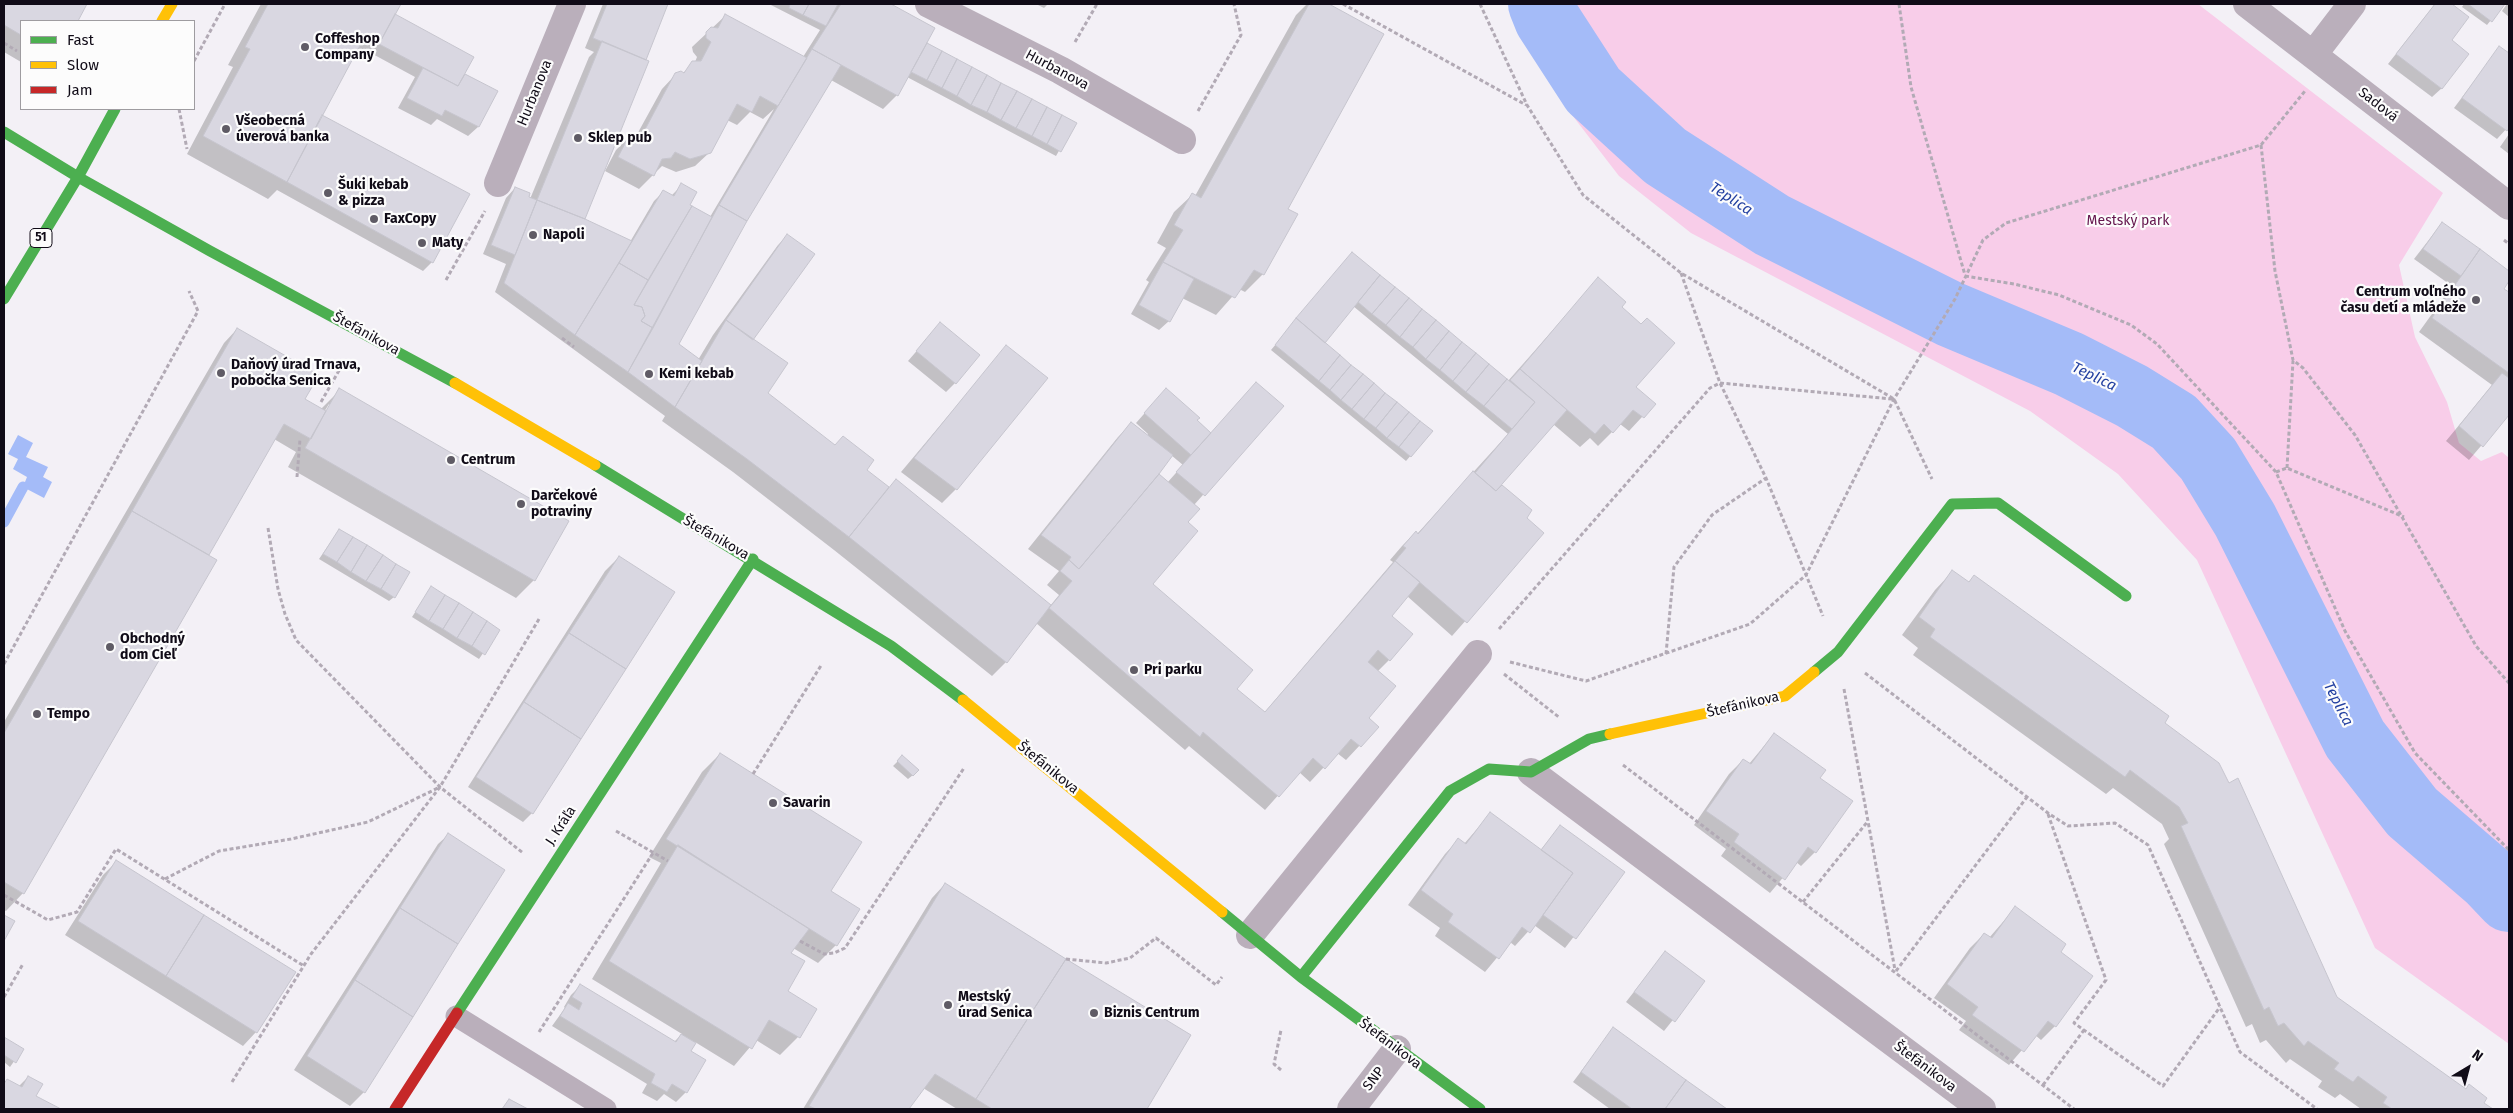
<!DOCTYPE html>
<html>
<head>
<meta charset="utf-8">
<style>
  body { margin:0 }
  #map { position:relative; width:2513px; height:1113px; overflow:hidden; background:#f3f0f6; font-family:"Fira Sans",sans-serif }
  canvas { display:block }
  .frame { position:absolute; inset:0; border:5px solid #100b17; pointer-events:none }
  .legend { position:absolute; left:20px; top:20px; width:175px; height:90px; box-sizing:border-box; background:#fcfcfc; border:1px solid #9e9ca0; margin:0; padding:6px 9px; list-style:none; font-size:15px; color:#100b17 }
  .legend li { display:flex; align-items:center; gap:10px; height:25px }
  .legend b { width:25px; border:1px solid #9e9ca0 }
  .north { position:absolute; left:2443px; top:1043px; width:50px; height:50px; -webkit-text-stroke:4px #fcfcfc; paint-order:stroke; rotate:37deg; font-size:14px; font-weight:700; line-height:20px; text-align:center; color:#100b17 }
  .north::after { content:''; display:block; margin:auto; width:18px; height:22px; background:#100b17; clip-path:polygon(50% 0,100% 100%,50% 72%,0 100%) }
</style>
</head>
<body>
<div id="map">
<canvas width="2513" height="1113"></canvas>
<div class="frame"></div>
<ul class="legend">
<li><b style="height:6px;background:#4caf50"></b>Fast</li>
<li><b style="height:6px;background:#ffc107"></b>Slow</li>
<li><b style="height:6px;background:#c62828"></b>Jam</li>
</ul>
<div class="north">N</div>
</div>
<script>
const ctx = document.querySelector('canvas').getContext('2d');
ctx.lineJoin = 'round';
function fillPath(path, color) { ctx.fillStyle = color; ctx.fill(path, 'evenodd'); }
const shape = rows => new Path2D(rows.map(r => 'M' + r).join(''));
function trace(path, color, width, dash) { ctx.strokeStyle = color; ctx.lineWidth = width; ctx.lineCap = dash ? 'butt' : 'round'; ctx.setLineDash(dash || []); ctx.stroke(path); }
function write(font, color, halo, rows, align = 'center') {
  ctx.font = font + ' "Fira Sans",sans-serif'; ctx.lineWidth = 4.5; ctx.setLineDash([]); ctx.textBaseline = 'middle'; ctx.strokeStyle = halo; ctx.fillStyle = color; for (const [text, x, y, turn = 0] of rows) {
    ctx.save(); ctx.translate(x, y); ctx.rotate((+turn || 0) * Math.PI / 180); ctx.textAlign = isNaN(turn) ? turn : align; if (halo) ctx.strokeText(text, 0, 0); ctx.fillText(text, 0, 0); ctx.restore();
  }
}
fillPath(shape([
  [1511,4,2198,4,2443,193,2399,265,2415,337,2447,402,2459,443,2481,461,2502,452,2509,458,2509,1044,2375,948,2197,560,2118,474,2030,411,1691,233,1619,176,1562,102]
]), '#f8cde9');
fillPath(shape([
  [18,435,33,443,26,457,48,467,43,477,52,482,44,498,23,487,27,477,13,469,18,459,8,454]
]), '#a4bbf8');
fillPath(shape([
  [4,4,86,4,76,21,21,21,21,62,4,52],
  [261,4,399,4,391,20,463,74,496,92,478,127,468,136,437,119,431,125,398,108,415,77,369,52,360,61,353,56,318,120,352,131,468,195,432,262,423,271,277,190,268,199,187,154,233,67,228,65],
  [603,4,667,4,583,219,630,242,654,201,663,192,671,196,682,185,688,205,710,217,774,109,763,119,750,112,737,125,727,120,710,152,695,166,676,172,662,166,639,189,605,171,616,150,630,136,635,138,662,89,676,74,682,74,695,62,697,57,693,52,692,47,725,16,803,57,820,30,769,4,888,4,933,29,925,44,1075,123,1056,156,907,77,897,95,883,109,831,80,746,221,677,344,698,360,713,335,778,245,787,236,752,340,766,394,889,489,1050,606,1059,595,1047,585,1059,571,1028,549,1118,437,1132,423,1147,436,1148,434,1136,423,1166,389,1211,434,1256,383,1282,406,1194,505,1187,522,1151,585,1235,689,1264,713,1393,562,1390,560,1402,546,1416,532,1417,534,1508,434,1353,306,1323,343,1431,432,1406,461,1271,350,1348,258,1508,381,1598,279,1620,308,1635,388,1654,404,1629,431,1620,424,1598,446,1590,438,1580,447,1553,424,1494,491,1543,533,1452,636,1407,596,1390,616,1389,660,1377,672,1367,718,1377,727,1346,760,1337,753,1310,782,1299,772,1265,810,1189,746,1185,750,1036,623,1006,662,992,676,834,550,733,472,662,421,665,416,495,292,506,264,483,254,506,198,515,188,530,199,589,57,594,52,585,48],
  [1171,455,1183,465,1167,483,1158,475],
  [1036,4,1048,4,1044,8],
  [1307,4,1326,4,1383,35,1286,209,1263,274,1245,292,1239,289,1216,315,1182,298,1169,321,1159,330,1131,314,1149,282,1146,280,1166,248,1157,243,1174,212,1192,195,1195,196,1296,15],
  [2435,4,2450,4,2467,17,2450,41,2442,88,2432,97,2388,64],
  [2464,4,2504,4,2487,25,2462,7],
  [2507,4,2509,4,2509,17,2502,11],
  [2499,48,2509,55,2509,126,2497,139,2454,108],
  [2509,134,2509,154,2500,147],
  [2442,223,2509,272,2509,278,2502,289,2509,294,2509,303,2506,307,2509,309,2509,413,2469,460,2446,441,2492,385,2419,332,2452,286,2414,259],
  [940,324,955,383,946,392,908,361],
  [237,329,303,399,321,409,340,390,534,580,516,598,288,467,296,452,274,439,206,556,23,893,6,911,4,910,4,722,224,343],
  [329,404,331,406,327,412,324,412],
  [1006,347,956,489,942,503,901,472],
  [339,530,394,597,389,601,319,559],
  [619,557,532,813,523,822,468,787,605,571],
  [1952,572,1968,583,1974,576,2163,723,2336,998,2490,1109,2361,1109,2340,1094,2335,1098,2318,1087,2322,1081,2290,1059,2286,1063,2266,1040,2260,1043,2252,1024,2246,1027,2164,844,2169,839,2162,824,2113,788,2106,794,1913,655,1918,648,1902,635,1935,590],
  [431,588,499,630,479,659,412,617],
  [1774,734,1819,778,1851,802,1815,852,1801,866,1796,862,1770,893,1721,856,1726,849,1694,825,1729,774,1743,760,1749,764],
  [720,754,829,891,858,910,836,945,818,963,793,948,790,953,786,992,815,1009,798,1037,780,1055,756,1040,734,1066,695,1042,689,1051,704,1061,686,1092,676,1102,664,1094,657,1101,642,1093,647,1084,552,1026,565,1008,564,1007,571,995,580,986,674,1042,682,1034,592,979,661,863,649,857,702,772],
  [902,757,913,775,908,779,893,766],
  [1490,814,1540,851,1560,826,1623,873,1565,948,1534,925,1515,946,1510,942,1485,972,1435,936,1440,928,1408,905,1445,854,1458,840,1464,844],
  [448,835,364,1092,350,1106,294,1070,438,844],
  [116,862,256,1032,243,1046,65,935,103,875],
  [945,884,1190,1036,1145,1109,957,1109,923,1088,908,1109,803,1109,932,898],
  [2015,908,2059,953,2055,1026,2041,1040,2035,1035,2009,1065,1959,1030,1966,1021,1934,998,1970,948,1984,934,1989,938],
  [1665,952,1704,981,1664,1031,1626,1002],
  [1613,1029,1725,1109,1610,1109,1573,1082],
  [4,1038,22,1050,10,1067,4,1062],
  [28,1077,35,1096,59,1109,4,1109,4,1084,7,1081,18,1087]
]), '#0003');
trace(shape([
  [4,522,23,487]
]), '#a4bbf8', 11);
trace(shape([
  [1541,4,1547,19,1593,90,1665,156,1772,225,1950,314,2069,364,2132,396,2174,422,2208,459,2245,520,2355,739,2412,812,2490,879,2509,899]
]), '#a4bbf8', 66);
const building = shape([
  [4,4,87,4,78,21,21,21,21,35,4,25,4,4],
  [268,4,401,4,379,44,365,36,287,182,203,136,250,49,245,47,268,4],
  [607,4,668,4,646,60,593,38,607,4],
  [790,4,809,4,803,15,789,8,790,4],
  [809,4,838,4,826,26,803,15,809,4],
  [841,4,891,4,935,28,898,96,812,49,841,4],
  [1309,4,1329,4,1384,34,1288,209,1298,214,1264,275,1254,270,1235,298,1163,262,1183,230,1174,225,1192,193,1201,198,1309,4],
  [2435,4,2452,4,2469,17,2452,40,2469,54,2442,89,2396,54,2435,4],
  [2468,4,2505,4,2492,22,2468,4],
  [395,14,474,57,458,86,379,44,395,14],
  [725,14,807,58,778,106,760,96,752,112,737,104,711,153,690,159,675,152,671,158,662,159,654,176,618,157,630,134,640,139,675,73,681,71,684,73,692,61,701,61,711,42,706,38,706,32,711,27,718,28,725,14],
  [602,41,649,61,585,219,537,200,602,41],
  [927,43,942,51,927,80,911,72,927,43],
  [2499,46,2509,53,2509,128,2507,131,2462,98,2499,46],
  [812,49,841,65,747,221,719,205,812,49],
  [942,51,957,59,942,88,927,80,942,51],
  [957,59,972,67,957,96,942,88,957,59],
  [972,67,987,75,971,105,957,96,972,67],
  [423,68,458,86,465,74,498,91,479,127,445,110,442,116,407,98,423,68],
  [987,75,1001,83,987,112,971,105,987,75],
  [1001,83,1017,91,1001,120,987,112,1001,83],
  [1017,91,1032,99,1016,128,1001,120,1017,91],
  [1032,99,1047,107,1032,136,1016,128,1032,99],
  [1047,107,1062,115,1047,144,1032,136,1047,107],
  [322,115,470,194,433,263,287,182,322,115],
  [1062,115,1077,123,1061,152,1047,144,1062,115],
  [681,183,697,192,690,205,692,206,648,280,619,263,663,190,674,196,681,183],
  [515,187,530,193,529,197,537,200,515,255,491,245,515,187],
  [537,200,585,219,632,241,575,335,504,283,537,200],
  [719,205,747,221,679,344,702,361,675,407,628,372,719,205],
  [692,206,712,217,653,328,641,321,645,316,642,307,634,305,692,206],
  [2442,222,2480,249,2461,276,2423,249,2442,222],
  [787,234,815,254,753,340,726,320,787,234],
  [2480,249,2509,271,2509,281,2504,289,2509,292,2509,373,2432,318,2480,249],
  [1352,252,1380,275,1325,343,1296,318,1352,252],
  [1163,262,1194,279,1170,322,1139,305,1163,262],
  [619,263,648,280,634,305,642,307,645,316,641,321,653,328,628,372,575,335,619,263],
  [1380,275,1395,287,1372,314,1358,302,1380,275],
  [1598,277,1626,302,1622,307,1641,324,1647,318,1675,343,1636,387,1656,404,1644,418,1633,410,1613,433,1604,424,1595,434,1520,369,1598,277],
  [1395,287,1409,298,1386,325,1372,314,1395,287],
  [1409,298,1422,309,1400,337,1386,325,1409,298],
  [1422,309,1436,320,1413,347,1400,337,1422,309],
  [1296,318,1340,355,1319,381,1275,345,1296,318],
  [726,320,788,363,768,393,835,445,843,436,874,460,867,470,889,487,849,537,747,459,675,407,726,320],
  [1436,320,1449,331,1426,359,1413,347,1436,320],
  [940,322,980,355,956,384,916,351,940,322],
  [237,328,319,375,305,399,326,411,311,439,284,424,209,555,132,511,237,328],
  [1449,331,1462,342,1440,370,1426,359,1449,331],
  [1462,342,1476,353,1453,381,1440,370,1462,342],
  [1006,345,1048,378,957,490,914,458,1006,345],
  [1476,353,1489,364,1466,392,1453,381,1476,353],
  [1340,355,1351,365,1330,390,1319,381,1340,355],
  [1489,364,1507,379,1484,406,1466,392,1489,364],
  [1351,365,1363,374,1341,400,1330,390,1351,365],
  [1520,369,1567,410,1496,491,1475,473,1535,402,1510,380,1520,369],
  [2502,373,2509,378,2509,415,2483,447,2459,426,2502,373],
  [1363,374,1374,383,1352,409,1341,400,1363,374],
  [1507,379,1535,402,1512,429,1484,406,1507,379],
  [1256,382,1284,406,1205,496,1176,472,1256,382],
  [1374,383,1385,393,1364,419,1352,409,1374,383],
  [339,388,569,521,535,581,305,448,339,388],
  [1166,388,1200,418,1197,420,1211,433,1191,455,1144,413,1166,388],
  [1385,393,1397,402,1376,428,1364,419,1385,393],
  [1397,402,1409,412,1387,438,1376,428,1397,402],
  [1409,412,1420,421,1399,447,1387,438,1409,412],
  [1420,421,1433,431,1411,457,1399,447,1420,421],
  [1131,422,1173,455,1159,474,1079,569,1069,560,1071,557,1041,535,1131,422],
  [1473,471,1496,491,1502,485,1532,510,1527,518,1544,533,1467,623,1395,561,1406,548,1403,546,1416,531,1418,534,1473,471],
  [1159,474,1200,509,1188,522,1198,531,1153,584,1253,670,1237,689,1265,712,1395,561,1420,582,1392,616,1413,634,1390,661,1378,650,1368,662,1396,686,1369,718,1379,727,1361,747,1351,739,1325,769,1313,758,1279,797,1203,732,1200,737,1049,608,1072,581,1060,571,1069,560,1079,569,1159,474],
  [896,479,1051,605,1007,663,849,537,896,479],
  [132,511,217,560,24,894,4,882,4,733,132,511],
  [339,529,353,537,337,562,323,554,339,529],
  [353,537,367,545,351,572,337,562,353,537],
  [367,545,383,555,366,581,351,572,367,545],
  [383,555,396,564,381,589,366,581,383,555],
  [619,556,675,592,626,669,569,633,619,556],
  [396,564,410,572,395,598,381,589,396,564],
  [1952,570,1969,582,1974,575,2169,716,2165,723,2219,763,2229,783,2238,778,2337,997,2466,1089,2469,1084,2487,1098,2484,1103,2493,1109,2392,1109,2383,1103,2387,1097,2358,1076,2353,1082,2334,1069,2339,1063,2308,1041,2304,1046,2284,1023,2278,1026,2269,1007,2264,1010,2181,826,2188,823,2179,807,2130,770,2125,777,1930,637,1935,629,1919,617,1952,570],
  [431,586,445,595,429,621,415,612,431,586],
  [445,595,459,603,443,629,429,621,445,595],
  [459,603,473,612,457,638,443,629,459,603],
  [473,612,487,621,472,646,457,638,473,612],
  [487,621,500,630,485,655,472,646,487,621],
  [569,633,626,669,581,739,524,702,569,633],
  [524,702,581,739,533,814,476,777,524,702],
  [1774,733,1826,770,1820,778,1853,801,1816,853,1808,847,1785,880,1734,842,1739,834,1706,811,1743,759,1751,764,1774,733],
  [720,753,862,842,831,891,860,909,837,946,666,839,720,753],
  [902,755,919,770,913,776,897,761,902,755],
  [1490,812,1573,873,1530,933,1522,927,1499,959,1448,922,1453,914,1421,890,1458,838,1466,844,1490,812],
  [1560,825,1625,872,1576,939,1543,915,1573,873,1541,850,1560,825],
  [448,833,505,870,458,944,400,908,448,833],
  [678,845,809,929,791,953,805,961,788,991,817,1009,800,1038,769,1020,752,1049,609,961,678,845],
  [116,860,204,915,166,976,78,921,116,860],
  [945,883,1066,959,976,1099,935,1074,909,1109,816,1109,809,1106,945,883],
  [2015,906,2066,944,2061,952,2093,976,2056,1027,2048,1021,2024,1052,1972,1015,1978,1007,1947,984,1984,933,1992,938,2015,906],
  [400,908,458,944,413,1017,355,980,400,908],
  [4,915,15,921,4,941,4,915],
  [204,915,296,972,257,1033,166,976,204,915],
  [1665,951,1705,981,1675,1022,1634,992,1665,951],
  [1066,959,1191,1035,1147,1109,992,1109,976,1099,1066,959],
  [355,980,413,1017,365,1093,307,1056,355,980],
  [580,984,676,1042,681,1034,696,1043,691,1051,706,1060,687,1093,672,1084,667,1092,651,1083,655,1074,560,1016,568,1003,579,1010,582,1003,572,997,580,984],
  [1613,1027,1686,1080,1665,1109,1632,1109,1581,1072,1613,1027],
  [4,1037,24,1049,16,1063,4,1055,4,1037],
  [28,1076,43,1084,36,1096,61,1109,4,1109,4,1084,7,1079,22,1087,28,1076],
  [1686,1080,1727,1109,1665,1109,1686,1080],
  [509,1099,528,1109,502,1109,509,1099]
]);
fillPath(building, '#d9d7e1');
trace(building, '#c6c5ce', 1);
trace(shape([
  [1343,4,1526,105],
  [1480,4,1527,105,1583,195,1681,273,1894,399,1932,479],
  [1899,4,1911,87,1965,275],
  [1075,42,1097,4],
  [4,43,17,51],
  [194,61,225,4],
  [179,109,187,149],
  [1198,111,1241,35,1234,4],
  [2261,145,2275,271,2293,360,2303,368,2355,435,2476,646,2509,683],
  [2504,240,2509,244],
  [1681,273,1720,383,1766,478,1823,616],
  [1965,276,2014,284,2059,295,2131,325,2157,344,2276,472,2345,631,2415,753,2509,850],
  [446,280,485,211],
  [562,338,574,347],
  [321,402,341,367],
  [2287,468,2293,361],
  [2276,472,2287,468,2404,517],
  [297,477,300,439],
  [268,528,278,589,285,614,296,640,440,787,523,853],
  [1499,629,1710,388,1720,383,1892,399],
  [1666,654,1674,567,1712,515,1766,478],
  [1510,662,1586,681,1750,624,1806,575,1894,399,1955,299,1983,240,2006,223,2261,145,2305,91],
  [4,664,198,311,189,291],
  [1865,673,2048,813,2068,826,2115,823,2148,845,2240,1052,2317,1109],
  [1504,674,1560,718],
  [1844,689,1895,970],
  [1623,765,2074,1109],
  [753,774,822,664],
  [2048,814,2106,980,2074,1023,2163,1086,2220,1007],
  [616,831,668,861],
  [165,879,219,851,291,839,368,822,440,787],
  [4,895,48,920,77,912,116,849,304,966],
  [1803,902,1868,821],
  [800,941,824,954,834,953,845,948,964,768],
  [1066,959,1106,963,1130,958,1156,938,1216,985,1222,977],
  [1896,971,2027,797],
  [4,997,23,964],
  [539,1032,653,853],
  [1281,1070,1274,1064,1281,1030],
  [232,1082,311,954,440,787,539,619],
  [2043,1085,2084,1030]
]), '#b2aab5', 3, [4, 2.5]);
trace(shape([
  [456,1016,606,1109]
]), '#baafbb', 21);
trace(shape([
  [929,4,1060,70,1182,140],
  [2247,4,2509,206],
  [2313,55,2352,4],
  [498,183,572,4],
  [1531,772,1982,1109],
  [1250,935,1478,654],
  [1351,1109,1397,1049]
]), '#baafbb', 28);
trace(shape([
  [4,132,78,177,210,251,455,383],
  [4,299,78,177,115,109],
  [595,465,891,646,963,700],
  [1814,672,1838,652,1952,504,1998,503,2126,596],
  [1222,912,1301,977,1480,1109],
  [1301,977,1450,791,1489,769,1531,772,1589,739,1610,734],
  [457,1013,753,559]
]), '#4caf50', 11);
trace(shape([
  [162,21,172,4],
  [455,383,595,465],
  [963,700,1222,912],
  [1610,734,1785,696,1814,672]
]), '#ffc107', 11);
trace(shape([
  [395,1109,457,1013]
]), '#c62828', 11);
for (const [x, y, r, color] of [
  [305,47,5,"#5f5b65"],
  [226,129,5,"#5f5b65"],
  [578,138,5,"#5f5b65"],
  [328,193,5,"#5f5b65"],
  [374,219,5,"#5f5b65"],
  [533,235,5,"#5f5b65"],
  [422,243,5,"#5f5b65"],
  [2476,300,5,"#5f5b65"],
  [221,373,5,"#5f5b65"],
  [649,374,5,"#5f5b65"],
  [451,460,5,"#5f5b65"],
  [521,504,5,"#5f5b65"],
  [110,647,5,"#5f5b65"],
  [1134,670,5,"#5f5b65"],
  [37,714,5,"#5f5b65"],
  [773,803,5,"#5f5b65"],
  [948,1005,5,"#5f5b65"],
  [1094,1013,5,"#5f5b65"]
]) { const dot = new Path2D(); dot.arc(x, y, r, 0, 2 * Math.PI); ctx.fillStyle = color; ctx.fill(dot); trace(dot, '#fcfcfc', 2); }
for (const [x, y, w] of [
  [41,238,22]
]) { const box = new Path2D(); box.roundRect(x - w / 2, y - 9.5, w, 19, 4); ctx.fillStyle = '#fcfcfc'; ctx.fill(box); trace(box, '#100b17', 1); }
write('bold 12px', '#100b17', null, [
  ["51",41,238]
]);
write('bold 14px', '#100b17', '#fcfcfc', [
  ["Coffeshop",315,39],
  ["Company",315,55],
  ["Všeobecná",236,121],
  ["úverová banka",236,137],
  ["Sklep pub",588,138],
  ["Šuki kebab",338,185],
  ["& pizza",338,201],
  ["FaxCopy",384,219],
  ["Napoli",543,235],
  ["Maty",432,243],
  ["Centrum voľného",2466,292,"right"],
  ["času detí a mládeže",2466,308,"right"],
  ["Daňový úrad Trnava,",231,365],
  ["pobočka Senica",231,381],
  ["Kemi kebab",659,374],
  ["Centrum",461,460],
  ["Darčekové",531,496],
  ["potraviny",531,512],
  ["Obchodný",120,639],
  ["dom Cieľ",120,655],
  ["Pri parku",1144,670],
  ["Tempo",47,714],
  ["Savarin",783,803],
  ["Mestský",958,997],
  ["úrad Senica",958,1013],
  ["Biznis Centrum",1104,1013]
], 'left');
write('14px', '#100b17', '#fcfcfc', [
  ["Hurbanova",1057,70,28],
  ["Hurbanova",535,93,-68],
  ["Sadová",2378,105,38],
  ["Štefánikova",366,334,29],
  ["Štefánikova",716,538,30],
  ["Štefánikova",1743,705,-13],
  ["Štefánikova",1048,768,39],
  ["J. Kráľa",561,826,-57],
  ["Štefánikova",1390,1044,37],
  ["Štefánikova",1925,1067,37],
  ["SNP",1374,1079,-52]
]);
write('14px', '#65164e', '#fcfcfc', [
  ["Mestský park",2128,221]
]);
write('italic 15px', '#2441a1', '#fcfcfc', [
  ["Teplica",1731,199,33],
  ["Teplica",2094,377,26],
  ["Teplica",2338,704,63]
]);
</script>
</body>
</html>
